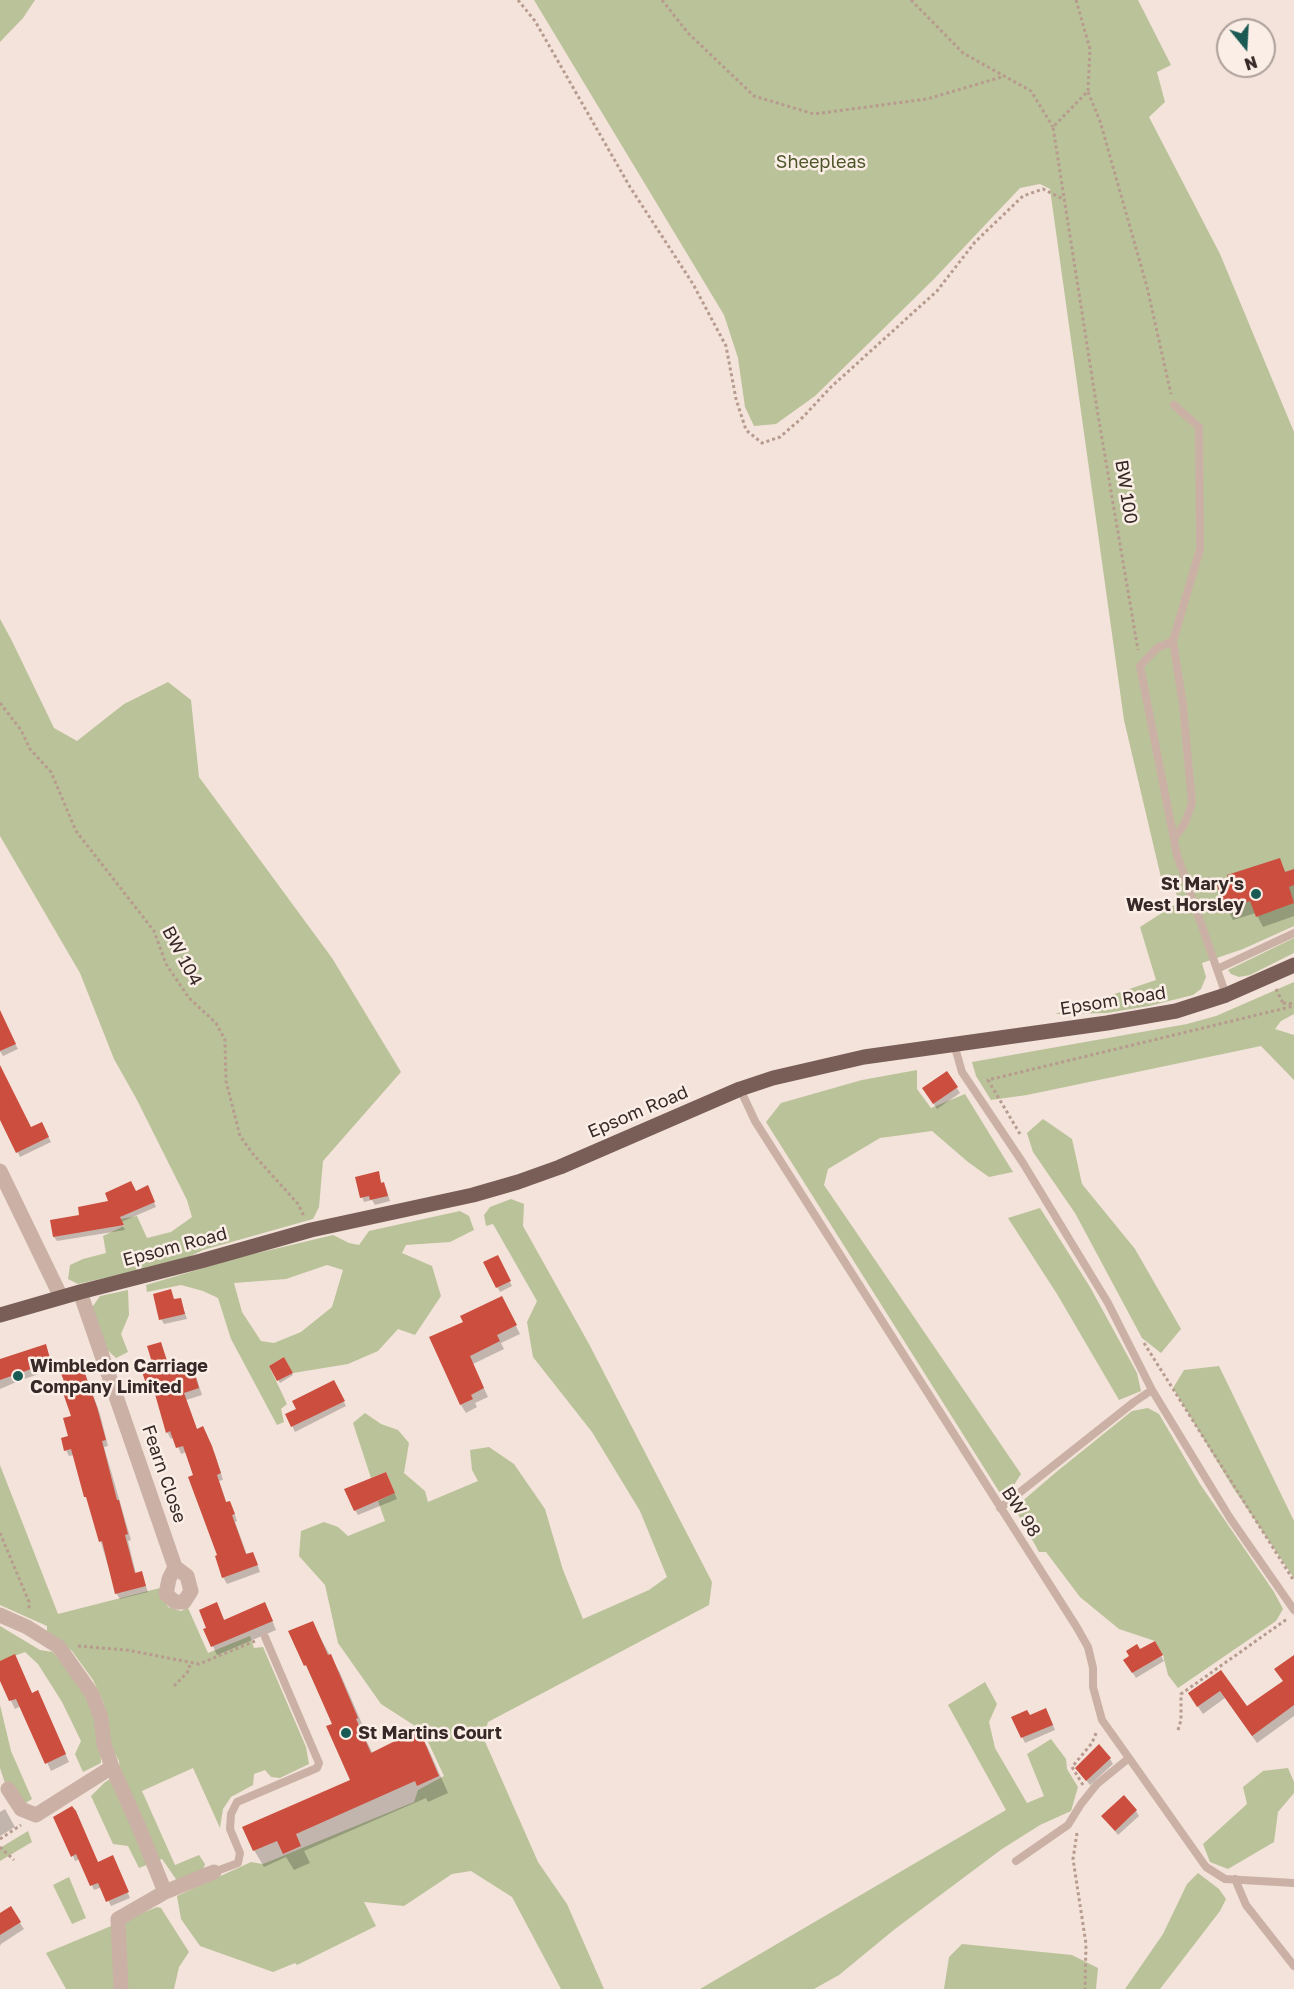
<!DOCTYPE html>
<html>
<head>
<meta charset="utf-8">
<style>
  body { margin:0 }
  #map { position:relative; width:1294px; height:1989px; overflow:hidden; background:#f3e3da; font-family:"Golos Text",sans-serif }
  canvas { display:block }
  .north { position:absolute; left:1216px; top:18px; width:60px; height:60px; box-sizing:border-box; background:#faeee6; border:2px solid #ac9f9a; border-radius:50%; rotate:162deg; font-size:16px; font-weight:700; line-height:24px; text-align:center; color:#362927 }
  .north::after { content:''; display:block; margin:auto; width:21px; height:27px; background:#1a5a55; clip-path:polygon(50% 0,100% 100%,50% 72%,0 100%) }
</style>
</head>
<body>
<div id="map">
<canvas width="1294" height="1989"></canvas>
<div class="north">N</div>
</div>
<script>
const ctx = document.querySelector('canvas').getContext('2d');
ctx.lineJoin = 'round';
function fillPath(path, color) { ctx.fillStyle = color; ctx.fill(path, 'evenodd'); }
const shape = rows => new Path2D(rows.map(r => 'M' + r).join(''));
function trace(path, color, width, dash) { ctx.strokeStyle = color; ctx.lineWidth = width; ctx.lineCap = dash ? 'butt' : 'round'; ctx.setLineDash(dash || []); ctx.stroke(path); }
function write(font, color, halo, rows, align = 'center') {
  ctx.font = font + ' "Golos Text",sans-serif'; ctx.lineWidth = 5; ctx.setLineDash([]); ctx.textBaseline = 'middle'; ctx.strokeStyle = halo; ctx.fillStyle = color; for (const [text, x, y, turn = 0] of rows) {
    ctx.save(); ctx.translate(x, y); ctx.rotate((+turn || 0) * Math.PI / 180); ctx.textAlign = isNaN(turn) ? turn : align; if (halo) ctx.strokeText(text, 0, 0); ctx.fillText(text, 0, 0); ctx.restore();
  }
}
fillPath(shape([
  [0,0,35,0,23,18,0,42],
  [534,0,1138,0,1171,65,1157,72,1165,102,1149,117,1220,254,1294,432,1294,926,1243,949,1202,963,1206,977,1201,989,1193,995,1149,1006,1107,1013,1055,1014,1156,980,1140,927,1179,902,1173,884,1163,886,1124,720,1050,189,1040,184,1020,188,934,279,815,396,776,424,754,426,745,407,738,358,724,315],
  [0,619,11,639,54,728,77,741,124,704,168,682,191,700,199,777,332,958,401,1072,323,1161,319,1207,313,1219,203,1250,180,1261,78,1284,68,1279,70,1265,83,1259,106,1253,103,1236,124,1226,121,1219,137,1216,147,1238,171,1232,192,1217,187,1200,137,1100,114,1059,80,973,0,836],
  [1294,938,1294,953,1250,975,1239,977,1231,974,1228,970],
  [1294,982,1294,1014,1281,1021,1275,1029,1294,1035,1294,1080,1261,1046,1027,1095,991,1100,976,1076,972,1062,1187,1024,1216,1016],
  [917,1070,917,1089,931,1108,965,1094,1013,1172,989,1177,968,1162,932,1131,880,1138,828,1169,824,1185,1021,1474,1012,1488,1000,1493,766,1122,781,1103,862,1080],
  [1043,1119,1072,1139,1082,1184,1135,1249,1181,1329,1161,1353,1142,1338,1075,1213,1033,1152,1027,1133],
  [511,1199,524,1204,523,1226,589,1344,712,1582,709,1605,488,1722,483,1737,538,1862,567,1904,604,1989,561,1989,512,1897,471,1871,452,1874,404,1906,364,1902,376,1926,297,1965,295,1963,273,1972,200,1946,181,1919,177,1896,251,1862,263,1864,414,1802,418,1790,444,1776,423,1731,381,1704,338,1643,325,1585,299,1556,301,1531,324,1522,338,1527,348,1536,385,1521,378,1501,395,1493,386,1472,371,1478,353,1423,365,1413,381,1424,398,1430,409,1443,404,1473,425,1491,428,1502,478,1481,472,1470,470,1450,489,1447,514,1464,545,1509,563,1570,583,1619,649,1590,667,1577,640,1511,592,1432,533,1357,527,1322,537,1301,493,1224,486,1226,484,1215,490,1207],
  [1040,1208,1090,1287,1137,1373,1141,1391,1119,1400,1057,1294,1008,1218],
  [460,1211,469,1216,474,1230,450,1242,406,1245,402,1253,432,1266,441,1296,415,1335,398,1329,378,1351,348,1364,293,1373,284,1357,269,1366,287,1404,281,1409,284,1422,277,1425,231,1339,218,1298,203,1291,181,1285,147,1292,146,1285,241,1257,333,1235,349,1243,359,1245,369,1231],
  [327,1265,343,1270,332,1307,301,1332,274,1343,261,1341,242,1312,234,1283,286,1279],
  [128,1290,129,1315,121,1334,128,1352,116,1358,104,1347,91,1309,100,1296],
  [1219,1366,1294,1521,1294,1578,1232,1486,1173,1388,1184,1370],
  [1148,1408,1159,1414,1200,1484,1274,1592,1283,1609,1276,1621,1178,1688,1168,1675,1163,1655,1155,1641,1119,1629,1080,1597,1046,1552,1039,1552,1018,1514,1019,1504,1055,1473,1132,1411],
  [0,1465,58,1614,160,1588,168,1607,181,1611,188,1608,208,1653,250,1636,254,1648,263,1647,306,1747,309,1764,280,1778,271,1777,265,1770,254,1774,253,1785,231,1797,223,1809,220,1828,193,1768,142,1791,175,1865,199,1855,205,1864,203,1871,178,1882,162,1859,139,1868,128,1846,113,1844,91,1796,104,1783,120,1772,119,1761,110,1744,108,1718,102,1699,93,1680,72,1651,47,1631,47,1626,0,1605],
  [0,1626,40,1650,53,1652,77,1680,93,1713,100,1740,101,1763,83,1772,75,1754,81,1741,62,1702,38,1664,25,1652,0,1661],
  [985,1682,997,1704,989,1722,995,1748,1027,1803,1044,1796,1027,1754,1051,1739,1066,1759,1067,1769,1078,1787,1071,1811,1040,1825,1002,1849,895,1929,839,1975,814,1989,700,1989,1006,1810,948,1705],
  [0,1705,11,1751,32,1799,24,1804,5,1783,0,1768],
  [1288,1768,1294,1782,1294,1793,1278,1812,1274,1842,1228,1869,1210,1862,1203,1844,1247,1804,1243,1787,1263,1771],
  [28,1831,32,1842,0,1861,0,1848],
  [1198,1873,1219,1889,1226,1899,1220,1911,1160,1989,1125,1989,1163,1934,1187,1884],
  [69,1877,86,1918,72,1924,53,1885],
  [157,1907,161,1908,189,1952,179,1967,174,1989,66,1989,46,1953],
  [962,1944,1072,1955,1098,1968,1096,1989,944,1989,949,1957]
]), '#bac299');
fillPath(shape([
  [1279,860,1286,873,1294,871,1294,916,1263,927,1256,913,1233,920,1227,909],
  [0,1016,18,1049,3,1056,0,1051],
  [947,1073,960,1093,937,1109,924,1089],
  [0,1081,31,1129,44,1128,51,1142,20,1157,0,1116],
  [378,1173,382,1184,386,1188,390,1201,375,1205,372,1200,364,1202,362,1197],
  [150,1192,156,1207,121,1222,125,1230,57,1241,54,1237,81,1216,135,1193],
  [497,1257,512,1286,500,1292,485,1263],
  [170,1291,174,1301,180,1299,187,1319,164,1324,161,1319],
  [506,1306,520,1334,501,1343,504,1349,473,1364,488,1397,475,1403,477,1407,466,1413,461,1405,465,1323],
  [160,1344,169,1366,171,1365,175,1372,191,1367,195,1373,202,1395,186,1400,197,1430,215,1454,223,1480,219,1481,227,1504,233,1509,237,1521,235,1522,247,1555,256,1560,260,1572,227,1584,223,1577,219,1556,186,1452,181,1454,174,1437,171,1439,167,1432,157,1394,153,1395,144,1373,156,1370],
  [45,1346,54,1369,21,1380,0,1389,0,1361],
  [284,1359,293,1375,280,1383,271,1367],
  [84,1370,100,1414,108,1446,104,1447,131,1540,128,1541,136,1574,141,1573,148,1592,120,1599,116,1593,89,1502,86,1497,74,1455,69,1456,66,1450,73,1417,68,1390],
  [334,1382,346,1406,295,1432,287,1415,298,1410],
  [388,1478,397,1499,358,1515,355,1510],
  [216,1604,225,1621,269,1612,276,1630,217,1655,205,1630,208,1628],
  [312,1623,340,1673,367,1735,364,1736,373,1754,418,1731,428,1748,448,1793,428,1802,426,1798,304,1851,310,1863,294,1870,286,1857,264,1867,254,1850,352,1780,334,1725,290,1632],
  [1154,1643,1164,1661,1136,1678,1125,1660],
  [1294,1657,1294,1716,1257,1743,1225,1698,1203,1714,1194,1701,1221,1672,1247,1708,1284,1682],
  [0,1663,32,1694,42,1700,69,1762,51,1771,21,1706,15,1709,11,1701,0,1677],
  [1049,1715,1055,1730,1025,1743,1013,1718],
  [1110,1759,1113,1764,1090,1785,1080,1773],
  [5,1809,15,1827,0,1836,0,1812],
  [1136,1811,1139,1816,1118,1835,1103,1816],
  [75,1812,98,1863,115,1862,130,1898,111,1906,102,1887,94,1890,80,1859,75,1861,73,1856],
  [10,1908,24,1929,1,1944,0,1946,0,1914]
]), '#0003');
fillPath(shape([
  [1280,858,1285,872,1294,869,1294,885,1289,887,1294,903,1256,917,1250,901,1225,910,1216,882,1228,878,1227,875],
  [0,1010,16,1044,0,1051],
  [0,1065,31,1127,42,1122,49,1137,16,1153,0,1120],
  [947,1071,958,1087,933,1104,922,1088],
  [379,1171,381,1183,384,1182,388,1196,370,1200,369,1196,360,1198,355,1177],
  [131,1181,136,1191,148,1185,155,1202,120,1217,124,1225,53,1237,50,1220,79,1215,78,1207,108,1201,105,1193],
  [498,1255,511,1281,496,1288,483,1262],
  [171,1289,174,1299,181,1298,185,1314,159,1320,153,1294],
  [502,1296,517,1325,497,1335,500,1341,470,1356,484,1388,471,1395,473,1399,460,1405,429,1337,463,1322,460,1316],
  [161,1342,168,1364,172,1363,174,1371,192,1365,199,1388,184,1393,197,1429,203,1426,212,1446,221,1473,217,1475,226,1502,230,1501,235,1514,232,1515,246,1554,253,1552,258,1565,222,1578,215,1556,217,1555,188,1477,193,1475,183,1446,176,1448,170,1431,166,1433,153,1387,148,1389,142,1372,154,1369,147,1346],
  [46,1344,51,1362,0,1380,0,1359],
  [284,1357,293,1373,277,1381,269,1366],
  [81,1363,97,1407,106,1440,102,1441,117,1500,119,1500,128,1534,125,1535,135,1573,142,1571,146,1586,115,1594,102,1541,99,1542,86,1497,84,1497,71,1449,64,1451,61,1438,68,1436,63,1418,71,1416,62,1390,67,1389,60,1371],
  [334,1380,345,1401,291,1427,285,1414,296,1409,292,1401],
  [386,1472,395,1493,354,1511,344,1489],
  [217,1602,224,1620,265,1602,273,1621,211,1647,203,1629,206,1628,199,1610],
  [313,1621,328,1655,331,1654,358,1718,356,1719,371,1753,419,1729,439,1776,417,1786,415,1781,296,1834,301,1846,283,1854,277,1841,253,1851,242,1827,350,1780,326,1726,332,1724,306,1665,304,1666,288,1631],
  [1155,1641,1163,1655,1132,1673,1123,1660,1129,1656,1126,1651,1137,1644,1140,1649],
  [15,1654,32,1693,38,1690,66,1754,45,1764,16,1699,9,1701,0,1681,0,1661],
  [1294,1655,1294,1705,1252,1736,1220,1691,1197,1707,1188,1693,1221,1670,1247,1706,1283,1681,1274,1669],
  [1046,1708,1053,1725,1021,1738,1011,1717,1027,1710,1030,1715],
  [1099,1744,1111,1758,1086,1781,1075,1768],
  [1124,1795,1137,1810,1115,1831,1101,1816],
  [72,1806,76,1811,98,1862,113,1855,129,1892,106,1902,98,1883,90,1886,76,1854,71,1857,53,1817],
  [11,1906,21,1922,0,1935,0,1913]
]), '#cb4e3f');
trace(shape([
  [518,0,535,21,630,187,693,284,726,346,736,399,746,430,762,443,780,437,803,417,831,387,937,291,975,242,1023,196,1043,189,1065,200],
  [662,0,688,33,754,96,814,114,927,99,1005,76],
  [911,0,963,53,1031,91,1053,127],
  [1076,0,1090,49,1088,91,1053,127,1098,415,1138,650],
  [1088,92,1100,121,1147,287,1171,394],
  [0,703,21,730,30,749,51,772,76,831,154,931,166,964,189,998,216,1023,225,1040,226,1081,240,1136,253,1154,298,1204,304,1216],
  [1276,989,1283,1003],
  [1283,1003,1294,1004],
  [1020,1134,988,1080,1294,1006],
  [1144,1343,1294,1581],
  [0,1533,29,1602,29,1611],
  [78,1646,127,1650,199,1664,255,1641],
  [174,1686,187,1673,191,1662],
  [1178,1730,1181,1720,1181,1694,1287,1619],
  [1083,1785,1072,1767,1092,1743,1097,1731],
  [1077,1833,1073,1859,1086,1944,1085,1989],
  [0,1839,21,1825],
  [0,1847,14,1860]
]), '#b79b8f', 3, [3, 3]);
trace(shape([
  [1174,405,1199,427,1200,549,1173,641,1157,648,1140,666,1177,855,1226,995],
  [1173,641,1183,705,1192,803,1185,823,1174,839],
  [1217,969,1294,933],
  [954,1044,962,1072,1023,1163,1108,1303,1152,1390,1230,1518,1294,1610],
  [740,1089,755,1121,1076,1626,1088,1647,1093,1668,1093,1687,1102,1720,1129,1758,1097,1784,1081,1804,1068,1825,1016,1861],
  [1000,1508,1134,1402,1152,1390],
  [1129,1758,1206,1867,1225,1879,1294,1883],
  [214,1872,238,1863,240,1853,230,1829,231,1814,237,1802,317,1768,319,1763,265,1637],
  [1235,1879,1246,1905,1294,1966]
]), '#cbb1a5', 8);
trace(shape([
  [0,1171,61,1297],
  [80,1292,175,1567,187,1576,191,1591,184,1602,175,1602,166,1594,169,1579,175,1567],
  [0,1615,27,1627,59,1647,92,1694,101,1718,104,1744,112,1767,138,1825,165,1892],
  [8,1789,21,1809,36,1815,112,1767],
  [121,1989,118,1919,165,1892,214,1872]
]), '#cbb1a5', 15);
trace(shape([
  [0,1315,80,1292,201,1261,311,1230,473,1195,518,1182,560,1167,740,1089,773,1078,864,1057,1107,1023,1176,1011,1226,995,1294,965]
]), '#795e57', 15);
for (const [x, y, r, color] of [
  [1256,894,6,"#1a5a55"],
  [18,1376,6,"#1a5a55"],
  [346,1733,6,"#1a5a55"]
]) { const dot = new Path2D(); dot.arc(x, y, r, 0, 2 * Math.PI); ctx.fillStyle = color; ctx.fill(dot); trace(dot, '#faeee6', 2); }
write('18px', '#4c5629', '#faeee6', [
  ["Sheepleas",821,162]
]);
write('18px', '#362927', '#faeee6', [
  ["BW 100",1126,492,81],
  ["BW 104",182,956,62],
  ["Epsom Road",1113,1001,-9],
  ["Epsom Road",638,1112,-23],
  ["Epsom Road",175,1247,-15],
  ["Fearn Close",164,1474,71],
  ["BW 98",1021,1512,57]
]);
write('bold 18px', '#362927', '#faeee6', [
  ["St Mary's",1244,884,"right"],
  ["West Horsley",1244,905,"right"],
  ["Wimbledon Carriage",30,1366],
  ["Company Limited",30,1387],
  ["St Martins Court",358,1733]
], 'left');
</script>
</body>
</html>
